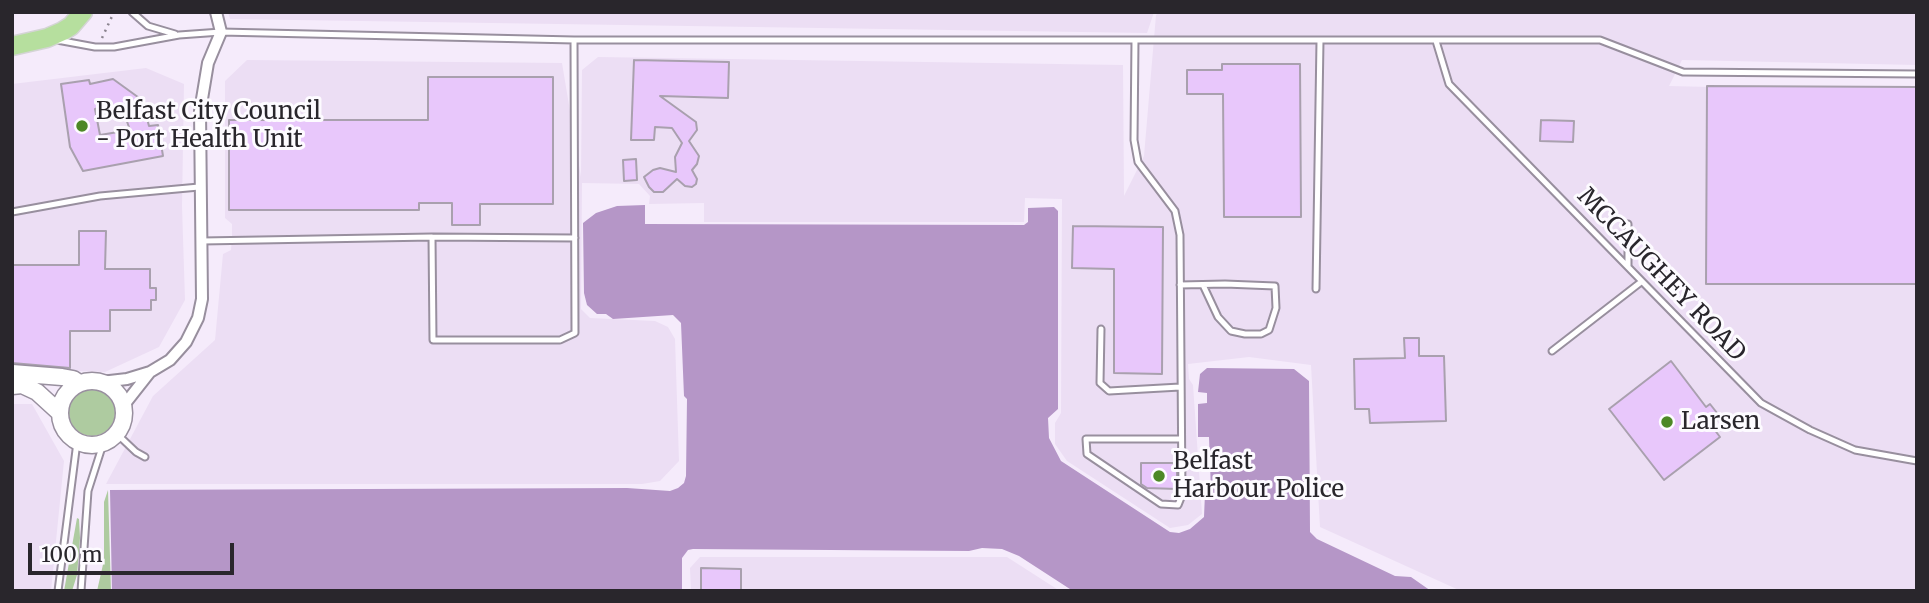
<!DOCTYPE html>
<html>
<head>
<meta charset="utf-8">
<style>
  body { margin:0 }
  #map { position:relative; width:1929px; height:603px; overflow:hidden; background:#f5ebfb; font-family:Merriweather,serif }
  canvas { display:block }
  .frame { position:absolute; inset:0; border:14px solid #29262c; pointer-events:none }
  .scale { position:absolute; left:28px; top:543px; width:206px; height:32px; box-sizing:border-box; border:4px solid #29262c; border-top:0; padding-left:9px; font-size:21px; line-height:24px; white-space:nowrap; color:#29262c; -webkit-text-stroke:5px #fdfbff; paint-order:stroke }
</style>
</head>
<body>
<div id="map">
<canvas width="1929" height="603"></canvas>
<div class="frame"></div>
<div class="scale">100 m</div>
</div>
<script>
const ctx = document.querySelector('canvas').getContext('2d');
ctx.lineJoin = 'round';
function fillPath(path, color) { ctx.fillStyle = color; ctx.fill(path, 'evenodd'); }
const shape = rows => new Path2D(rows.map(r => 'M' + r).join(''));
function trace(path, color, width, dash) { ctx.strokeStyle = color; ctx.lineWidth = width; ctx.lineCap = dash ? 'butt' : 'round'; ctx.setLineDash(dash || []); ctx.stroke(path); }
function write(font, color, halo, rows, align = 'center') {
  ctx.font = font + ' Merriweather,serif'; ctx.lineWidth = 6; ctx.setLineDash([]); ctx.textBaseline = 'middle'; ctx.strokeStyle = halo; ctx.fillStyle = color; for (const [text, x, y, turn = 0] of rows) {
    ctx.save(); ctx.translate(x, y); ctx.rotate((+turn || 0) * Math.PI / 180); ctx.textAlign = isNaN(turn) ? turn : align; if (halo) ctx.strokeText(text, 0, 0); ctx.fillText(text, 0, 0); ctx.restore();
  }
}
fillPath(shape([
  [228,12,1154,12,1147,33,230,19],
  [1159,12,1917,12,1917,65,1682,60,1669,86,1917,92,1917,591,1461,591,1320,527,1311,365,1249,357,1188,364,1189,379,1193,385,1202,514,1188,525,1170,528,1067,461,1055,444,1055,423,1061,413,1062,199,1025,198,1024,222,704,222,704,203,649,204,650,196,639,184,582,183,581,309,590,318,655,321,668,327,675,339,679,461,660,481,642,484,106,484,153,396,215,340,223,254,231,250,232,237,232,224,225,218,225,81,247,60,562,63,581,177,582,70,598,57,1123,65,1124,196,1144,156,1156,15],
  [146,68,184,84,182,206,185,300,159,347,105,372,12,369,12,84],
  [12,404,32,404,64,461,51,591,12,591],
  [700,557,1007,557,1060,591,691,591,690,568]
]), '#ecdef4');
fillPath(shape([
  '69 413a23 23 0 1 1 46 0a23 23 0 1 1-46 0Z',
  [108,490,111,591,97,591,104,560,104,502],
  [77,518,79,519,80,538,77,575,72,591,64,591]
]), '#aecba0');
fillPath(shape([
  [645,205,645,224,1024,225,1028,222,1028,208,1054,207,1058,211,1058,409,1048,418,1049,438,1061,461,1170,532,1179,533,1190,529,1204,517,1205,493,1211,491,1209,437,1198,437,1198,404,1207,403,1207,393,1198,392,1200,374,1207,368,1294,369,1309,381,1310,532,1317,539,1395,576,1411,577,1431,591,1073,591,1019,556,1002,549,982,548,969,551,693,549,688,550,682,558,682,591,112,591,110,490,627,488,670,491,678,488,684,483,686,476,687,399,684,396,681,323,673,315,613,319,606,314,597,314,587,305,584,293,583,223,596,213,617,206]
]), '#b596c7');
const building = shape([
  [634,60,729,62,728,98,660,96,696,122,697,130,689,141,699,156,697,164,692,170,697,179,696,184,692,187,685,186,677,179,663,192,654,192,649,187,644,177,653,170,660,168,676,172,675,157,682,143,672,128,655,127,654,140,631,140,634,60],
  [1222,64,1300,64,1301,217,1224,217,1223,94,1187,94,1187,70,1222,70,1222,64],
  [428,77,553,77,553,204,480,204,480,225,452,225,452,203,419,203,419,210,229,210,229,120,428,120,428,77],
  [113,79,142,100,149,126,158,125,163,156,83,171,70,147,61,84,89,80,90,84,113,79],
  [109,105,124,113,130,130,100,135,95,109,109,105],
  [1707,86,1917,87,1917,284,1706,284,1707,86],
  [1541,120,1574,121,1573,142,1540,141,1541,120],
  [636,159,637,180,624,181,623,160,636,159],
  [1073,226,1163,227,1162,374,1114,373,1114,269,1072,268,1073,226],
  [79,231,106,231,105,269,150,269,150,288,156,288,156,300,151,300,151,310,110,310,110,331,70,331,70,368,12,363,12,265,79,265,79,231],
  [1404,338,1419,338,1419,356,1444,356,1446,421,1370,423,1369,409,1355,409,1354,359,1405,358,1404,338],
  [1671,361,1706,407,1710,404,1721,418,1711,425,1720,437,1664,480,1609,409,1671,361],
  [1141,463,1177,463,1177,489,1147,488,1141,484,1141,463],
  [701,568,741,569,741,591,701,591,701,568]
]);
fillPath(building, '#e8c7fb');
trace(building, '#a9a0ae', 2);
const lane = shape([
  [132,12,148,26,175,34],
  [57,40,95,47,114,47,179,35,221,32,574,40,1600,40,1683,72,1917,74],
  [1135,40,1134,140,1138,162,1175,211,1180,235,1182,495,1178,505,1161,504,1087,454,1086,439,1180,439],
  [1436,41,1449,84,1761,403,1810,430,1855,450,1917,461],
  [12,212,100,196,199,187],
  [432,237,575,238],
  [202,241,432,237,433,340,560,340,575,333,574,40],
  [1628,266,1628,224],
  [1180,285,1225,284,1275,286,1276,308,1269,330,1261,334,1245,334,1231,331,1218,317,1203,285],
  [1316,289,1320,41],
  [1101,329,1100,383,1109,391,1180,387],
  [1552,351,1641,282],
  [117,434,136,452,145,457],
  [58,591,77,442],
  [81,591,88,491,103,444]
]);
const street = shape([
  [101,382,127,379,150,372,170,360,186,342,198,318,202,299,200,111,208,63,221,32,216,12],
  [124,405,150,372]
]);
const secondary = shape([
  [12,373,62,377,73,379,79,383],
  '60 413a32 32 0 1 1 64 0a32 32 0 1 1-64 0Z',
  [12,386,22,385,37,392,60,413]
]);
const primary = shape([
  [12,46,47,38,63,31,71,26,83,12]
]);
trace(lane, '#988f9e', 9);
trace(street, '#988f9e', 14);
trace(secondary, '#988f9e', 19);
trace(primary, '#d4d4d5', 21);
trace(shape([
  [102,38,114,12]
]), '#8b848f', 2.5, [2, 5]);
trace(lane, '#fff', 5);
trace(street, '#fff', 10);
trace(secondary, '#fff', 16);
trace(primary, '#b6df9e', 18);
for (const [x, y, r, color] of [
  [82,126,7,"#4d8826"],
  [1667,422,7,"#4d8826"],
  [1159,476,7,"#4d8826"]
]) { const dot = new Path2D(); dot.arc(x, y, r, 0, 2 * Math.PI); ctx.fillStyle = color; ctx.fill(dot); trace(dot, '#fdfbff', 2.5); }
write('24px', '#29262c', '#fdfbff', [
  ["Belfast City Council",96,112],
  ["- Port Health Unit",96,140],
  ["Larsen",1681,422],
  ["Belfast",1173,462],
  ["Harbour Police",1173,490]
], 'left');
write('24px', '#29262c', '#fdfbff', [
  ["MCCAUGHEY ROAD",1661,275,46]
]);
</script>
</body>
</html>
